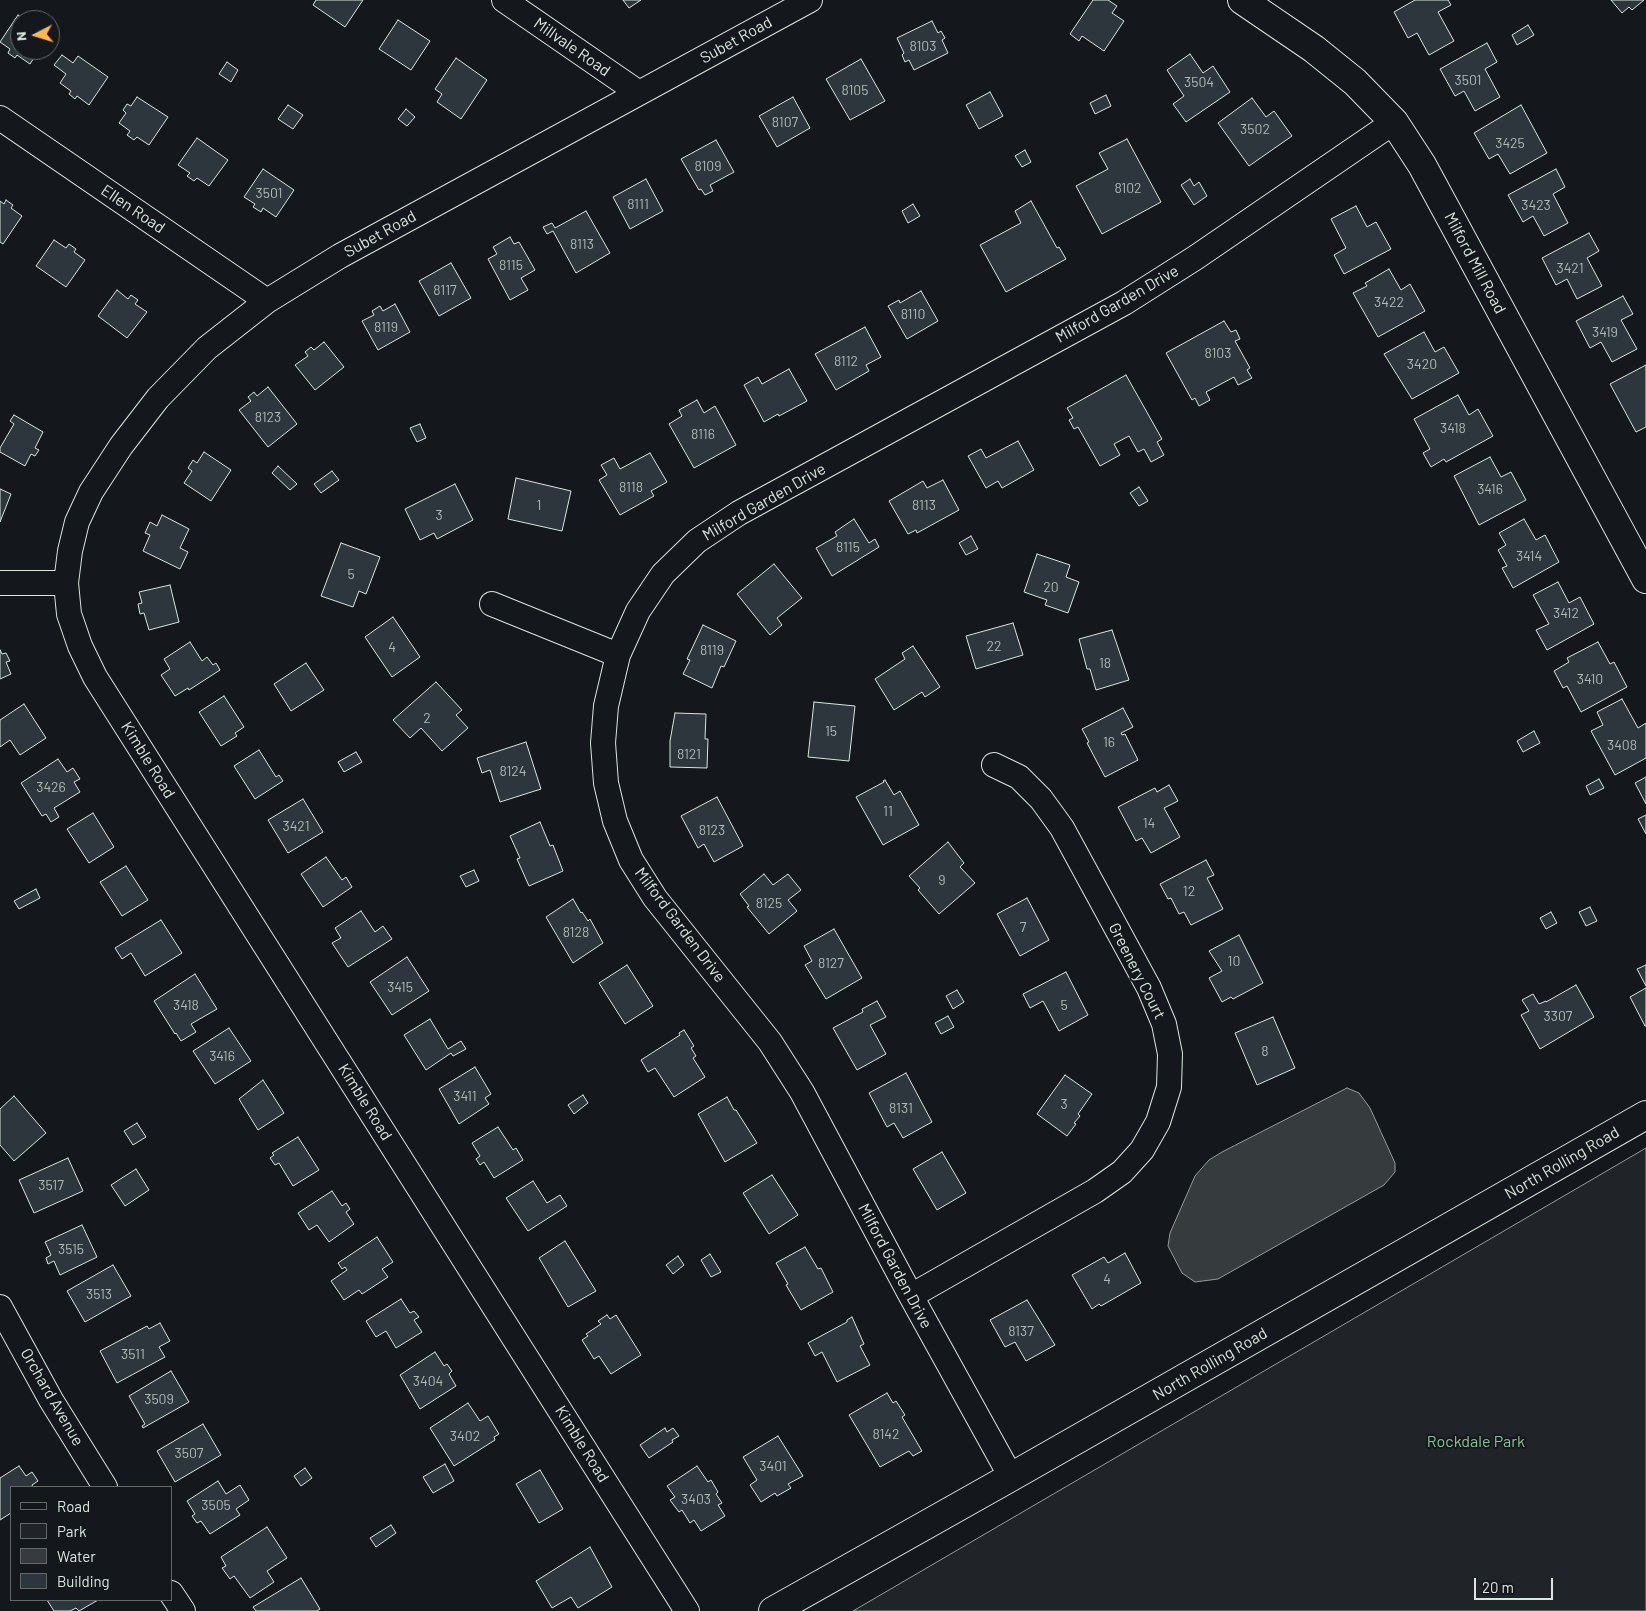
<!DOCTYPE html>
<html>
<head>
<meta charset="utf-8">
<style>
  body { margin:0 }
  #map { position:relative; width:1646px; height:1611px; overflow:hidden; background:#14181c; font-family:Barlow,sans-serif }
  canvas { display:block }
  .legend { position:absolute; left:10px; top:1486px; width:162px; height:115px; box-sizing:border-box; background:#14181c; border:1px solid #626a69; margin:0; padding:6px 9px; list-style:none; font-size:15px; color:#d8e6dc }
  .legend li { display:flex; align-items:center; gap:10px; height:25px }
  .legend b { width:25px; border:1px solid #626a69 }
  .north { position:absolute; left:10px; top:10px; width:50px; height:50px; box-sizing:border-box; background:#14181c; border:1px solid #626a69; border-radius:50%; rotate:265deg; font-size:14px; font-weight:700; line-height:20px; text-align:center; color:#d8e6dc }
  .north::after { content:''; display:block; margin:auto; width:18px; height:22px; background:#ffb74d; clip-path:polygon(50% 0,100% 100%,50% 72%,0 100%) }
  .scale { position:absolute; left:1474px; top:1578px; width:79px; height:22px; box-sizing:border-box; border:2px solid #d8e6dc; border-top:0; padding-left:6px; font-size:15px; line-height:18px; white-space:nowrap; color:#d8e6dc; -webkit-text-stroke:4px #14181c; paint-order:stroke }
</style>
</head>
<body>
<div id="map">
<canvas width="1646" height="1611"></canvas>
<ul class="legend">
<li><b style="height:6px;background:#14181c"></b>Road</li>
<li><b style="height:14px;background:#202428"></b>Park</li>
<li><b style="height:14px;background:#363b3e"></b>Water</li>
<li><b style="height:14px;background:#2c363c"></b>Building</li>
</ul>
<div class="north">N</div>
<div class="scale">20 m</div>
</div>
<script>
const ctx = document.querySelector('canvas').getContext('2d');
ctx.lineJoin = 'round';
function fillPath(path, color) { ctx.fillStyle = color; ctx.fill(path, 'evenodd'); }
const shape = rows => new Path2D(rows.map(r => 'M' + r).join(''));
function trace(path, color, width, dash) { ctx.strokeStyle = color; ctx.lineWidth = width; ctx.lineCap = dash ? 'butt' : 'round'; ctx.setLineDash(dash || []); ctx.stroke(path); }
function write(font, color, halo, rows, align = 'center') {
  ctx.font = font + ' Barlow,sans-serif'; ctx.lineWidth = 4; ctx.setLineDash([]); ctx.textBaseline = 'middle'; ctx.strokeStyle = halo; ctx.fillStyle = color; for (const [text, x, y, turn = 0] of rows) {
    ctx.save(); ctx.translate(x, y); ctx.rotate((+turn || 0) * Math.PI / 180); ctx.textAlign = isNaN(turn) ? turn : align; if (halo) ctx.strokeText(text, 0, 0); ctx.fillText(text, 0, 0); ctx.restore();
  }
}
const green = shape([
  [1646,1148,1646,1611,853,1611,1646,1148]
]);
fillPath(green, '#202428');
trace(green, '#939e99', 1);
const water = shape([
  [1347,1088,1359,1093,1370,1108,1395,1163,1395,1172,1384,1185,1218,1279,1195,1282,1182,1273,1168,1246,1170,1233,1195,1176,1209,1160,1222,1152,1347,1088]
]);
fillPath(water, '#363b3e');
trace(water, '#939e99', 1);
const building = shape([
  [316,0,363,0,345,27,313,5,316,0],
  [623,0,641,0,629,8,623,0],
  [1093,0,1108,0,1117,6,1112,13,1124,21,1104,51,1082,36,1079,41,1070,34,1093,0],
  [1415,0,1448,0,1451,5,1438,12,1454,41,1429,55,1417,33,1408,38,1394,12,1415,0],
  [1611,0,1644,0,1632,10,1629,7,1622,13,1611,0],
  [18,15,25,20,20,20,20,50,39,50,30,64,17,55,15,58,8,53,10,49,0,42,18,15],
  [398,20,430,41,411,70,379,49,398,20],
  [932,21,938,33,941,31,945,38,942,40,948,53,914,70,909,60,905,62,902,55,904,53,897,38,932,21],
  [1528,25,1534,35,1517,45,1512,35,1528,25],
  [1487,43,1497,62,1485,69,1500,97,1475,111,1464,91,1455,96,1440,69,1487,43],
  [1190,54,1203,73,1213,66,1230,92,1186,122,1173,104,1184,96,1167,70,1190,54],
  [62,55,73,63,78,56,108,77,89,105,77,96,75,99,69,94,71,91,60,83,66,74,54,65,62,55],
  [456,58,487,80,461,119,437,102,442,94,435,89,456,58],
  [861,59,885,101,850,120,826,79,861,59],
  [227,62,238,70,231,82,219,74,227,62],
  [990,92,1003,116,979,129,966,105,990,92],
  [1106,95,1111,106,1095,114,1090,103,1106,95],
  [137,97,168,117,149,145,137,137,134,140,127,135,130,131,119,123,126,113,123,110,127,104,131,106,137,97],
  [793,97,810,128,777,147,759,116,793,97],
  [1252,98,1266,117,1274,111,1292,136,1249,166,1218,123,1252,98],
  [288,105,303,115,293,129,278,119,288,105],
  [1521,105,1547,153,1510,174,1498,154,1489,159,1474,133,1521,105],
  [406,109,415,117,407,126,398,119,406,109],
  [197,138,228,160,209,186,197,178,194,181,187,176,190,173,178,165,197,138],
  [1127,139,1161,202,1102,234,1076,186,1108,169,1099,153,1127,139],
  [716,140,734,172,710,185,713,191,705,195,701,189,699,190,681,159,716,140],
  [1025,150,1031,162,1022,167,1015,156,1025,150],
  [263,169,294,190,276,217,263,208,261,212,253,207,255,204,244,197,263,169],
  [1556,169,1565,187,1553,194,1568,223,1544,236,1533,216,1523,222,1508,195,1556,169],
  [646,179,663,211,630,229,613,197,646,179],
  [1190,179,1194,186,1199,182,1207,196,1194,205,1181,185,1190,179],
  [6,200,13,205,11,208,22,216,3,244,0,242,0,201,4,204,6,200],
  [1031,201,1057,248,1059,247,1066,259,1006,292,980,245,1021,223,1015,211,1031,201],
  [913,204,920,216,908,223,902,211,913,204],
  [1356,206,1367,227,1376,222,1391,249,1344,274,1334,255,1346,248,1331,219,1356,206],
  [586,211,610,253,576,273,553,231,547,234,543,227,552,223,555,228,586,211],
  [1589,233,1599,251,1587,258,1602,286,1577,299,1567,279,1556,285,1542,258,1589,233],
  [510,237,514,244,519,242,535,270,521,278,528,290,510,300,488,259,497,254,493,247,510,237],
  [54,240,66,248,69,244,76,249,74,252,85,260,66,287,36,266,54,240],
  [451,263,471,298,439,316,419,281,451,263],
  [1389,269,1401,290,1410,284,1425,311,1378,337,1353,293,1367,286,1365,283,1389,269],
  [117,290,128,299,131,295,138,300,135,304,147,312,127,338,98,316,117,290],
  [921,291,938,321,907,339,888,306,899,300,900,303,921,291],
  [1623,296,1633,314,1621,320,1637,349,1612,362,1601,342,1590,348,1576,321,1623,296],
  [395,304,410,332,378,350,362,321,374,315,372,311,380,306,383,311,395,304],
  [1224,321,1231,332,1236,330,1240,339,1235,341,1250,368,1247,370,1252,378,1238,385,1234,377,1206,392,1210,400,1199,406,1195,398,1192,400,1166,353,1224,321],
  [865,327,881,357,866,365,869,371,836,390,815,354,865,327],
  [1424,332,1435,352,1444,347,1459,373,1412,399,1384,354,1424,332],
  [324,342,344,367,315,390,295,365,308,356,305,352,311,347,314,350,324,342],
  [1646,365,1646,427,1636,432,1610,384,1646,365],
  [789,369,807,401,779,416,778,414,764,422,744,385,758,377,762,384,789,369],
  [1126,375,1162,439,1157,442,1164,455,1151,462,1144,449,1138,452,1129,436,1114,444,1120,455,1100,466,1078,427,1074,429,1069,420,1073,418,1067,408,1126,375],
  [268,387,297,424,268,447,239,410,251,401,248,397,254,392,257,396,268,387],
  [1458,395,1469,415,1478,409,1493,436,1446,462,1444,459,1431,467,1423,453,1430,449,1414,419,1458,395],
  [697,400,704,413,715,406,736,445,694,468,669,424,682,416,679,410,697,400],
  [14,415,43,432,35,448,39,450,35,456,31,454,25,466,0,452,0,448,14,424,10,421,14,415],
  [420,424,426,438,417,442,410,428,420,424],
  [1018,441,1034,470,1002,488,998,481,986,488,968,456,981,449,986,458,1018,441],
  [204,452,231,470,211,501,184,483,192,471,188,468,193,460,197,463,204,452],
  [650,453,667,482,651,491,654,496,620,515,599,480,607,475,601,465,614,458,620,469,650,453],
  [1490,457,1501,477,1511,472,1526,500,1479,525,1454,476,1490,457],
  [278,466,297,484,290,490,272,473,278,466],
  [332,471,339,480,321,493,314,484,332,471],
  [516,478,571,491,562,531,508,519,516,478],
  [943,480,959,510,917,533,916,530,908,534,889,501,923,481,927,488,943,480],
  [455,484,473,520,437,539,434,533,420,540,405,509,455,484],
  [1139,487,1148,501,1139,506,1130,493,1139,487],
  [0,489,11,494,0,522,0,489],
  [162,515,189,529,180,548,188,552,180,569,143,551,150,535,145,533,150,522,157,526,162,515],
  [854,519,869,543,875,539,879,547,832,576,816,548,837,536,835,532,854,519],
  [1524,519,1536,540,1545,535,1559,562,1513,588,1502,568,1507,566,1498,550,1506,545,1499,533,1524,519],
  [971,536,978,549,966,555,959,543,971,536],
  [341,543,380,557,366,594,359,591,353,607,321,596,341,543],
  [1037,554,1070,565,1066,577,1079,582,1068,613,1045,605,1047,600,1024,592,1037,554],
  [774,564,802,598,777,618,782,625,770,635,737,594,774,564],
  [1558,582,1569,603,1580,597,1594,624,1547,650,1536,630,1549,624,1533,595,1558,582],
  [170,585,179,622,149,630,144,613,140,614,138,604,142,603,139,592,170,585],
  [393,617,420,657,392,677,365,637,393,617],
  [1013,623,1023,655,976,669,966,636,1013,623],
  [703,625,736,641,724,667,721,666,712,688,683,674,690,660,687,659,703,625],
  [1112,630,1129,680,1096,690,1090,669,1087,669,1079,639,1112,630],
  [190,642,202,661,207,657,213,665,216,663,220,670,189,690,188,688,175,696,161,675,170,669,164,659,190,642],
  [1598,642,1610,664,1614,662,1627,687,1581,712,1567,686,1563,688,1554,671,1569,662,1567,658,1598,642],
  [913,646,940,687,925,697,922,692,894,710,875,679,905,659,902,653,913,646],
  [0,650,2,654,6,653,10,661,6,662,11,674,0,679,0,650],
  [306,663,324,690,291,711,274,684,306,663],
  [436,682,462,710,456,715,468,728,442,751,421,728,410,738,393,720,436,682],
  [224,696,244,727,235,733,237,736,221,746,199,712,224,696],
  [1622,699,1638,728,1646,723,1646,758,1615,775,1591,731,1603,725,1597,712,1622,699],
  [814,702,855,706,849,761,808,757,814,702],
  [24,704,46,738,20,755,10,740,0,747,0,720,24,704],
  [1123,708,1133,727,1121,733,1122,735,1125,734,1138,760,1105,777,1087,743,1089,742,1082,729,1123,708],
  [675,713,706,714,705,739,708,739,707,768,670,767,670,741,675,713],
  [1534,731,1540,743,1523,752,1517,741,1534,731],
  [526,742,541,789,500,802,490,770,482,773,477,758,526,742],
  [259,750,276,777,279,775,283,781,255,799,234,766,259,750],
  [356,752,362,762,344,772,338,762,356,752],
  [58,759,67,772,73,768,80,779,74,782,80,792,54,808,59,817,51,822,46,814,42,816,21,783,58,759],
  [1646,777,1646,804,1635,783,1646,777],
  [1599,779,1604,788,1590,795,1586,786,1599,779],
  [885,780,894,795,900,791,919,825,883,845,856,797,884,782,883,781,885,780],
  [1169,785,1178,801,1164,808,1180,837,1151,853,1142,838,1136,841,1118,807,1155,788,1157,792,1169,785],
  [717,797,743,846,714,862,704,844,698,848,681,816,717,797],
  [303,799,323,832,288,853,268,820,303,799],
  [93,813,114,847,89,863,67,829,93,813],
  [1646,815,1646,834,1638,819,1646,815],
  [540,822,550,846,553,845,563,871,529,886,517,859,520,858,510,836,540,822],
  [948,842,964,863,960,867,975,883,939,914,918,890,920,888,909,876,948,842],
  [326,857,342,880,346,877,352,887,323,907,301,874,326,857],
  [1206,860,1214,875,1207,878,1223,909,1191,925,1184,912,1179,914,1171,898,1168,899,1160,884,1206,860],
  [126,866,148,900,122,916,100,882,126,866],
  [474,870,479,881,466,887,460,876,474,870],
  [764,874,773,885,788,874,801,890,788,900,797,911,769,934,747,907,749,906,740,894,764,874],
  [36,889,40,898,19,909,14,901,36,889],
  [1027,898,1049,940,1020,956,997,914,1027,898],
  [573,899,581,913,582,912,588,921,590,919,603,943,573,963,546,917,573,899],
  [1590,907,1597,921,1586,926,1579,912,1590,907],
  [361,911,375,932,383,926,392,939,348,967,332,943,341,938,335,928,361,911],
  [1551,912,1557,923,1546,929,1540,918,1551,912],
  [161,920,182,953,145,976,131,953,122,959,115,948,161,920],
  [834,929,862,978,826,999,805,965,812,961,804,946,834,929],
  [1239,935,1263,983,1233,999,1231,997,1222,1002,1209,978,1222,971,1209,951,1239,935],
  [407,957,429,991,392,1015,370,982,407,957],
  [627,965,653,1006,625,1024,599,983,627,965],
  [1646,965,1646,986,1637,969,1646,965],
  [1066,972,1088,1015,1059,1031,1043,1001,1030,1008,1023,994,1066,972],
  [195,974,217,1009,191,1024,196,1032,181,1041,176,1033,175,1034,154,1001,195,974],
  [1576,985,1594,1017,1540,1049,1521,1015,1529,1011,1522,1000,1533,994,1539,1004,1546,1001,1546,1002,1576,985],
  [1646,988,1646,1026,1645,1026,1630,997,1646,988],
  [957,990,964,1002,953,1009,946,996,957,990],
  [877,1001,886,1017,870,1025,886,1054,857,1070,833,1028,863,1012,862,1009,877,1001],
  [948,1016,954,1027,941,1034,935,1023,948,1016],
  [1273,1017,1295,1068,1257,1085,1235,1033,1273,1017],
  [430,1019,448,1049,461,1041,466,1049,453,1056,451,1053,426,1070,404,1035,430,1019],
  [229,1028,251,1061,215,1084,193,1051,229,1028],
  [684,1030,694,1046,691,1048,696,1056,693,1058,705,1077,674,1097,655,1068,648,1072,641,1060,680,1035,679,1033,684,1030],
  [475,1067,491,1094,485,1098,489,1104,459,1124,439,1089,475,1067],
  [906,1073,932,1122,903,1138,894,1123,887,1127,869,1093,906,1073],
  [1065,1075,1092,1094,1078,1114,1080,1116,1074,1123,1076,1124,1067,1136,1037,1114,1065,1075],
  [263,1080,284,1113,258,1130,239,1099,263,1080],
  [583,1095,588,1103,574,1114,568,1105,583,1095],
  [14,1096,46,1133,14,1161,0,1145,0,1109,14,1096],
  [727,1097,734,1110,736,1110,757,1143,725,1162,698,1114,727,1097],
  [137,1123,146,1137,133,1145,124,1131,137,1123],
  [498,1127,513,1150,516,1148,523,1160,494,1178,484,1162,480,1165,476,1159,480,1156,472,1143,498,1127],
  [298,1137,319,1170,293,1186,279,1163,275,1165,270,1158,274,1155,272,1153,298,1137],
  [942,1152,966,1193,937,1210,913,1169,942,1152],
  [68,1158,83,1191,34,1213,19,1180,68,1158],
  [136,1169,149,1190,125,1206,111,1185,136,1169],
  [772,1175,798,1215,769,1234,743,1193,772,1175],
  [533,1181,547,1203,560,1195,567,1206,528,1231,506,1198,533,1181],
  [332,1191,342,1206,346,1203,350,1209,346,1212,354,1224,329,1242,317,1225,309,1230,298,1213,332,1191],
  [82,1225,97,1257,60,1275,54,1261,48,1264,46,1258,51,1255,45,1242,82,1225],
  [377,1237,393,1262,382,1269,388,1277,362,1294,359,1290,344,1300,331,1281,347,1270,345,1267,342,1269,338,1263,377,1237],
  [565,1241,596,1291,568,1307,539,1258,565,1241],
  [805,1247,818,1269,821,1268,833,1292,801,1310,786,1285,788,1284,776,1263,805,1247],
  [1125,1253,1141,1283,1101,1306,1099,1304,1092,1309,1072,1275,1104,1257,1108,1263,1125,1253],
  [710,1254,721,1272,711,1277,701,1260,710,1254],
  [678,1256,684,1265,673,1274,666,1265,678,1256],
  [113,1265,131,1296,85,1322,67,1291,113,1265],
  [401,1299,410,1313,414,1311,419,1317,414,1320,422,1332,396,1348,386,1331,376,1337,366,1321,401,1299],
  [1027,1300,1055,1345,1026,1361,1015,1342,1005,1347,990,1320,1027,1300],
  [607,1315,610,1319,616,1315,641,1355,611,1374,599,1356,594,1359,582,1340,588,1336,586,1334,601,1324,598,1321,607,1315],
  [852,1317,864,1344,860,1346,870,1365,837,1382,822,1352,815,1356,808,1343,847,1322,847,1320,852,1317],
  [160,1323,170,1341,159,1347,165,1357,117,1383,100,1351,147,1326,149,1329,160,1323],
  [435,1352,444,1366,447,1364,452,1371,449,1374,456,1386,420,1409,400,1375,435,1352],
  [171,1371,189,1402,143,1428,142,1426,145,1424,129,1396,171,1371],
  [887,1393,893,1403,896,1401,905,1415,902,1417,922,1451,913,1456,909,1451,880,1467,849,1415,887,1393],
  [468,1403,480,1421,488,1416,499,1434,494,1437,495,1440,454,1466,430,1428,468,1403],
  [203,1424,221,1455,175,1482,157,1451,203,1424],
  [665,1428,667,1432,673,1428,679,1436,672,1440,673,1442,649,1458,640,1445,665,1428],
  [778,1436,803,1476,788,1484,791,1488,777,1496,775,1493,761,1502,750,1485,757,1480,743,1457,778,1436],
  [445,1464,454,1481,433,1493,423,1477,445,1464],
  [19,1466,26,1476,32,1472,38,1481,32,1485,33,1487,11,1487,11,1513,0,1520,0,1478,19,1466],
  [697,1466,708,1482,711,1480,718,1492,716,1494,722,1503,718,1505,725,1516,701,1531,694,1520,690,1523,682,1510,679,1512,670,1500,675,1497,667,1486,697,1466],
  [305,1468,312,1478,301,1486,294,1476,305,1468],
  [540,1470,563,1509,539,1523,516,1484,540,1470],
  [218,1481,226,1494,240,1485,249,1500,236,1509,240,1515,210,1534,201,1521,197,1523,192,1516,195,1514,187,1501,218,1481],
  [391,1525,396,1533,376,1547,370,1538,391,1525],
  [267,1527,287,1558,267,1571,274,1582,250,1598,234,1576,230,1579,222,1568,226,1566,221,1557,267,1527],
  [590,1547,612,1587,578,1608,571,1597,552,1608,536,1581,590,1547],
  [301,1578,320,1609,317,1611,256,1611,253,1607,301,1578],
  [47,1600,98,1600,79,1611,76,1608,70,1611,54,1611,47,1600]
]);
fillPath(building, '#2c363c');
trace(building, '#d8e6dc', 1);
const minor = shape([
  [504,0,639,93],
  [0,118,267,301],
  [0,583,66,583],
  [492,604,618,655],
  [911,1296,1095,1191,1122,1172,1142,1150,1158,1122,1169,1087,1170,1054,1164,1024,1149,988,1062,828,1041,799,1019,777,994,765],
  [0,1307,51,1400,105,1487],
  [1011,1477,911,1296,802,1092,770,1042,655,898,631,860,615,821,606,783,603,743,606,706,618,655,638,611,663,574,697,541,739,513,1124,303,1195,258,1394,122],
  [171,1593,183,1611],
  [687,1611,95,677,80,646,69,614,66,583,70,551,77,522,91,492,121,446,158,398,207,348,267,301,340,256,810,0]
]);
const secondary = shape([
  [1242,0,1314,49,1355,82,1394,122,1422,165,1646,579]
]);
const primary = shape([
  [773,1611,1011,1477,1646,1115]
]);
trace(minor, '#d8e6dc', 26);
trace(secondary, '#d8e6dc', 30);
trace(primary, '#d8e6dc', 30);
trace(minor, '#14181c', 24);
trace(secondary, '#14181c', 28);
trace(primary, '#14181c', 28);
write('14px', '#adbab4', null, [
  ["8103",923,46],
  ["3501",1468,80],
  ["3504",1199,82],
  ["8105",855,90],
  ["8107",785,122],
  ["3502",1255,129],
  ["3425",1510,143],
  ["8109",708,166],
  ["8102",1128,188],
  ["3501",269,193],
  ["8111",638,204],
  ["3423",1536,205],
  ["8113",582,244],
  ["8115",511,265],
  ["3421",1570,268],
  ["8117",445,290],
  ["3422",1389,302],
  ["8110",913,314],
  ["8119",386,327],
  ["3419",1605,332],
  ["8103",1218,353],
  ["8112",846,361],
  ["3420",1422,364],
  ["8123",268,417],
  ["3418",1453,428],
  ["8116",703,434],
  ["8118",631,487],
  ["3416",1490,489],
  ["1",539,505],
  ["8113",924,505],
  ["3",439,515],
  ["8115",848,547],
  ["3414",1529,556],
  ["5",351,574],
  ["20",1051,587],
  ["3412",1566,613],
  ["22",994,646],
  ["4",392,647],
  ["8119",712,650],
  ["18",1105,663],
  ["3410",1590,679],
  ["2",427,718],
  ["15",831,731],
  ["16",1109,742],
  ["3408",1622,745],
  ["8121",689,754],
  ["8124",513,771],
  ["3426",51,787],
  ["11",888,811],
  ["14",1149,823],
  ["3421",296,826],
  ["8123",712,830],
  ["9",942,880],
  ["12",1189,891],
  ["8125",769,903],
  ["7",1023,927],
  ["8128",576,932],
  ["10",1234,961],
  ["8127",831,963],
  ["3415",400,987],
  ["3418",186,1005],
  ["5",1064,1005],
  ["3307",1558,1016],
  ["8",1265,1051],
  ["3416",222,1056],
  ["3411",465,1096],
  ["3",1064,1104],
  ["8131",901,1108],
  ["3517",51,1185],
  ["3515",71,1249],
  ["4",1107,1279],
  ["3513",99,1294],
  ["8137",1021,1331],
  ["3511",133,1354],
  ["3404",428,1381],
  ["3509",159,1399],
  ["8142",886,1434],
  ["3402",465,1436],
  ["3507",189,1453],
  ["3401",773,1466],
  ["3403",696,1499],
  ["3505",216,1505]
]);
write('16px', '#d8e6dc', '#14181c', [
  ["Subet Road",736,40,-29],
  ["Millvale Road",572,47,35],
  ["Ellen Road",133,209,34],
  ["Subet Road",380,234,-29],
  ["Milford Mill Road",1475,263,62],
  ["Milford Garden Drive",1117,304,-30],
  ["Milford Garden Drive",764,502,-30],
  ["Kimble Road",148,760,58],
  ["Milford Garden Drive",680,925,53],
  ["Greenery Court",1137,971,63],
  ["Kimble Road",365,1102,58],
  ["North Rolling Road",1562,1163,-30],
  ["Milford Garden Drive",895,1266,62],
  ["North Rolling Road",1210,1364,-30],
  ["Orchard Avenue",52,1397,60],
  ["Kimble Road",582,1444,58]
]);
write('16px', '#8ac095', '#14181c', [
  ["Rockdale Park",1476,1442]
]);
</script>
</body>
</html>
